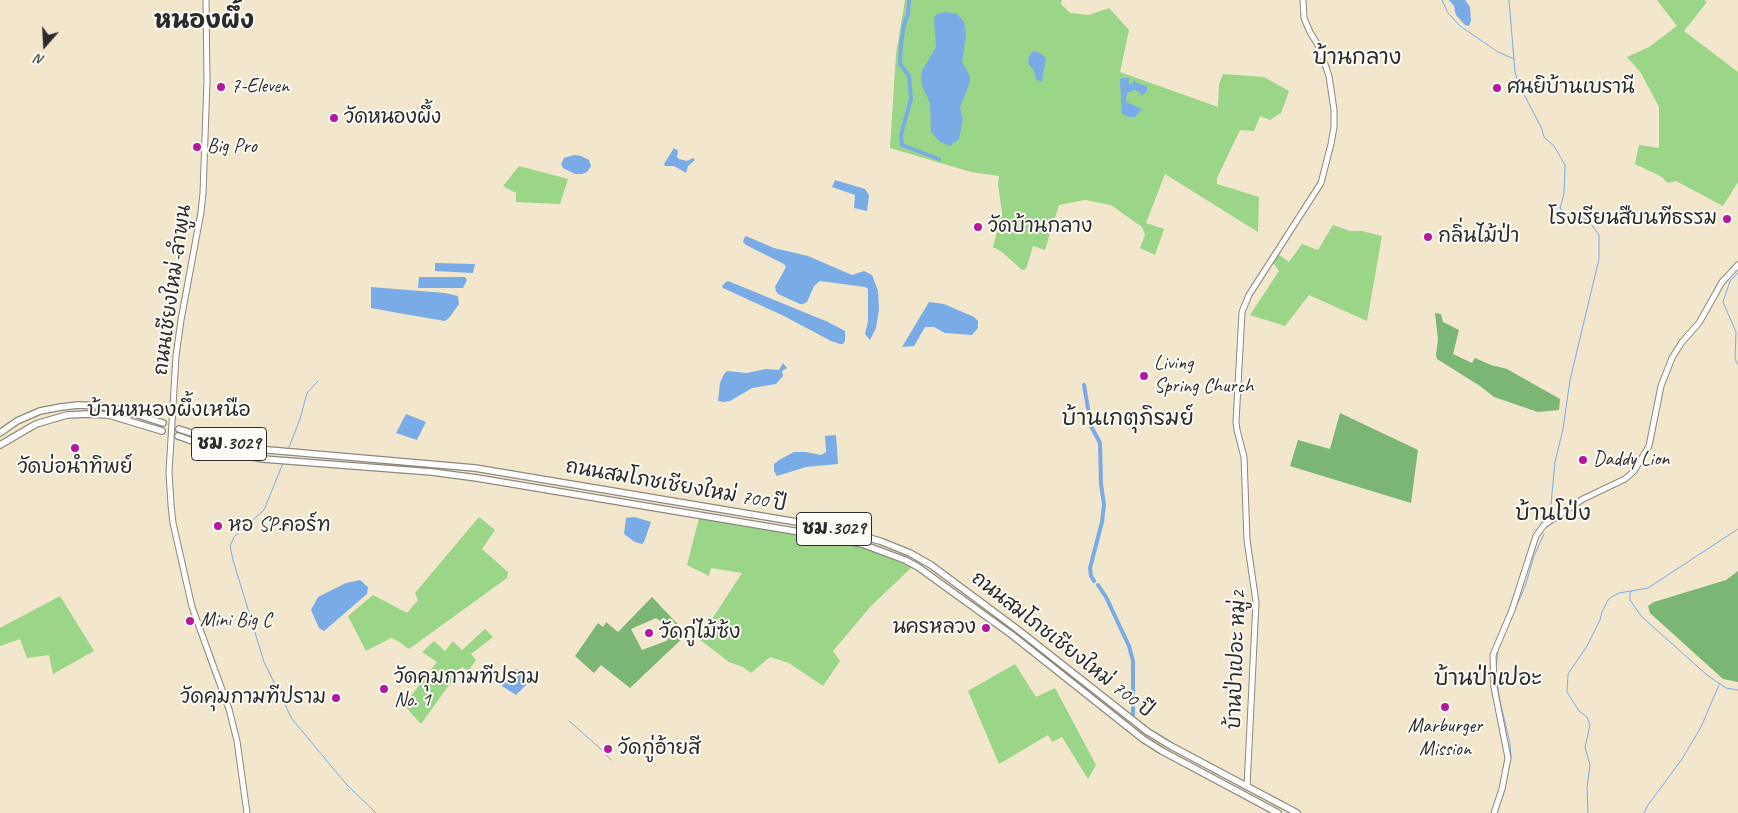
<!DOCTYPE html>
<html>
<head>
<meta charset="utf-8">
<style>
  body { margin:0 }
  #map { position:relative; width:1738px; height:813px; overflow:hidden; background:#f2e6cc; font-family:Caveat,sans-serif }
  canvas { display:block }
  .north { position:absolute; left:20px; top:20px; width:50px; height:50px; -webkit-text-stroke:4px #fdfcf7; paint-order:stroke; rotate:199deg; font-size:14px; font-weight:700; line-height:20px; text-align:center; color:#2b2b2b }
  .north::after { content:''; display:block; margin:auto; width:18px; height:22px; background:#2b2b2b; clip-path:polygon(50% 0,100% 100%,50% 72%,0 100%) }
</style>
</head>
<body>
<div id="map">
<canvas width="1738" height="813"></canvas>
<div class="north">N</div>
</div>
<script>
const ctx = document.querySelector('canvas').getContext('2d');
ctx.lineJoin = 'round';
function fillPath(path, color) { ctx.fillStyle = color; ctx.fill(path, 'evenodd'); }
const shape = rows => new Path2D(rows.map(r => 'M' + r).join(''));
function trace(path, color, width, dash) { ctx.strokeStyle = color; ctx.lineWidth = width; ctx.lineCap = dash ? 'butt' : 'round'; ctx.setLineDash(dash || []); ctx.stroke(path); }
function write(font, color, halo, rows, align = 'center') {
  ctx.font = font + ' Caveat,"Playpen Sans Thai",sans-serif'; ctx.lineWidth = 4; ctx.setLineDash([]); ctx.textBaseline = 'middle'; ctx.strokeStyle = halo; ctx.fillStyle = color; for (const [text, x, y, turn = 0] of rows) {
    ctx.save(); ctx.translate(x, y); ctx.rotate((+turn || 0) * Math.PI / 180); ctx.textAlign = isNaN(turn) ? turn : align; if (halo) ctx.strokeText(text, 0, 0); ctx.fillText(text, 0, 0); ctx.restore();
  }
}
fillPath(shape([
  [905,0,1062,0,1061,4,1070,13,1089,15,1109,8,1129,30,1120,72,1218,107,1219,84,1223,74,1264,77,1289,91,1281,113,1270,120,1260,116,1254,131,1240,130,1217,178,1217,184,1259,197,1258,232,1165,174,1146,223,1164,229,1155,255,1140,248,1145,235,1142,227,1111,205,1085,200,1059,205,1045,250,1033,246,1026,269,1022,270,1002,252,993,247,1002,212,998,184,999,176,971,172,890,148,896,54],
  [1657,0,1704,0,1707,2,1684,31,1738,72,1738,182,1723,206,1676,181,1668,183,1662,177,1635,164,1639,145,1659,148,1659,107,1641,73,1627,57,1649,47,1677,26],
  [519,166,568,179,560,204,516,202,516,193,503,186],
  [1333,225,1350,231,1362,231,1382,236,1367,321,1309,295,1285,326,1250,315,1279,271,1272,261,1278,254,1289,262,1302,244,1318,250],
  [479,517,495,530,482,549,508,572,507,578,409,649,398,641,391,638,366,651,348,616,373,595,407,613,418,600,415,593],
  [699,518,841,542,865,548,912,567,871,606,833,651,840,661,823,686,789,663,770,657,751,673,743,667,729,662,699,639,742,573,711,568,709,576,687,565],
  [60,596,94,651,53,674,49,655,27,658,20,639,0,646,0,628],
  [485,629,493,637,471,654,476,660,468,671,462,667,421,724,404,705,437,662,422,652,434,641,445,651,453,641,462,650],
  [1015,664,1036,697,1055,688,1096,765,1088,779,1062,737,1052,742,1048,735,999,764,968,691]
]), '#9ad588');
fillPath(shape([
  [1435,313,1441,314,1443,322,1459,330,1453,354,1472,363,1475,358,1491,365,1507,369,1560,399,1559,410,1538,412,1494,397,1480,386,1437,359,1436,355,1438,339],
  [1340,413,1418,450,1411,503,1290,466,1298,440,1330,449],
  [1738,571,1738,682,1723,679,1650,613,1648,606,1654,602,1726,580],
  [652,597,687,634,630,688,601,665,594,673,575,656,598,623,603,627,606,622,618,632],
  [656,618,663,623,670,618,679,628,666,641,642,650,631,629]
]), '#7bb674');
fillPath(shape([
  [1449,0,1465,0,1470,7,1471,21,1469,26,1465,25,1456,15,1454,6],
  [946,12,957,14,964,22,966,35,962,62,970,76,970,82,960,108,963,119,959,139,950,146,940,142,931,132,930,103,923,88,921,80,922,71,936,47,934,17,937,14],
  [1035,51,1040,53,1046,58,1042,82,1036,80,1034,70,1029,65,1028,61,1029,56,1032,52],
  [1123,78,1130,78,1128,84,1133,83,1134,80,1137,83,1147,86,1147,91,1142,96,1139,92,1134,90,1127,93,1126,102,1142,109,1135,117,1130,117,1122,114,1120,81,1120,79],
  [674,148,678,151,677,157,679,159,687,161,693,158,695,160,688,166,686,173,674,166,665,166,664,164],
  [574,155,581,156,589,160,591,166,587,172,582,174,575,174,563,168,561,164,564,158],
  [835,180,865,189,869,195,867,211,854,208,855,195,832,187],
  [746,236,774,248,808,256,852,275,864,271,872,275,878,291,879,309,876,328,870,340,865,334,868,321,868,289,865,287,820,281,814,286,807,302,803,304,800,304,778,294,776,291,775,287,786,267,784,264,746,245,743,242,744,238],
  [435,263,475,264,473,273,435,271],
  [419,277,465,277,467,280,463,288,418,288],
  [728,281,828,322,845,331,845,341,843,344,840,344,831,341,784,316,723,288,722,286,726,282],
  [371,287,445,293,458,296,459,304,449,318,445,321,404,314,371,308],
  [929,302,944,304,974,317,978,321,978,328,972,335,945,333,934,327,925,327,914,346,902,347],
  [783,363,787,368,782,371,783,376,776,384,752,388,730,401,723,402,718,401,720,383,724,374,727,371,747,373,766,369,779,370],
  [406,414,426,422,417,440,396,433],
  [836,435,838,464,806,467,777,476,774,471,774,464,779,460,794,452,806,452,821,455,826,452,825,436],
  [635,517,651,522,644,542,642,544,635,542,624,534,626,518],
  [360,580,368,587,367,594,324,631,319,628,311,610,318,597,346,583],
  [517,669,530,681,516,695,502,686,510,671]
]), '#79ace6');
trace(shape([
  [1442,0,1448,13,1460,26,1498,52,1514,59],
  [1509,0,1515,72,1519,85,1542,129,1544,137,1554,146,1565,165,1564,194,1560,208,1565,213,1588,220,1599,235,1599,259,1570,380,1563,429,1555,462,1551,504],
  [1738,273,1730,281,1723,302,1736,332,1735,359,1738,365],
  [288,450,300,419,307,393,318,381],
  [283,463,264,510,234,537,230,546,233,560,264,662,292,719,347,785,376,813],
  [1632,591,1630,593,1630,600,1641,616,1707,675,1726,688,1738,690],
  [1515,609,1525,587,1534,556,1544,534],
  [1496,668,1498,650],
  [1496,675,1500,701,1510,743,1511,757,1504,792,1497,813],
  [569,721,602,750,611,760],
  [1588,813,1587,788,1590,765,1585,747,1590,725,1587,717,1579,711,1567,692,1568,674,1587,646,1600,620,1602,612,1608,600,1613,596,1619,593,1648,588,1738,529],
  [1644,813,1648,805,1682,759,1701,727,1719,685]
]), '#79ace6', 1);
trace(shape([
  [909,0,908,14,904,25,901,45,900,64,909,76,911,99,901,135,902,145,939,159],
  [1084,385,1091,426,1100,443,1101,484,1104,505,1102,522,1090,568,1091,576,1094,581],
  [1098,585,1106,597,1129,646,1133,661,1133,715]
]), '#79ace6', 4);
const secondary = shape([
  [206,0,207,81,203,193,201,212,181,320,176,356,169,472,171,505,173,523,192,607,229,709,237,741,247,813],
  [1247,787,1256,602,1247,540,1244,457,1237,430,1236,422,1242,312,1249,295,1321,183,1331,144,1334,127,1334,110,1329,76,1319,47,1310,32,1304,18,1303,0],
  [1494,813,1502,789,1508,758,1494,687,1493,655,1512,610,1536,536,1544,525,1583,499,1625,479,1634,471,1649,446,1661,386,1672,358,1682,342,1699,323,1722,282,1738,265]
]);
const primary = shape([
  [179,429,207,438,257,449,475,468,809,524,844,531,880,541,910,553,931,565,1017,629,1148,732,1171,746,1297,813],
  [0,433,17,421,40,411,61,407,78,405,100,406,126,411,163,423],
  [178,436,218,450,263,459,432,472,477,478,800,532,862,544,905,560,918,567,1012,635,1143,739,1162,751,1278,813],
  [0,445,36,424,67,415,88,414,109,415,162,431]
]);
trace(secondary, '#8e887c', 7);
trace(primary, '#8e887c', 8);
trace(secondary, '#fff', 5);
trace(primary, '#fff', 5.5);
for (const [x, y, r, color] of [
  [221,87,5,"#b5179e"],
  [1497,88,5,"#b5179e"],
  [334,118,5,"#b5179e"],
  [197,147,5,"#b5179e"],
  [1727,219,5,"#b5179e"],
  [978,227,5,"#b5179e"],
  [1428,237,5,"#b5179e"],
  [1144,376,5,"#b5179e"],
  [75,448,5,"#b5179e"],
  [1583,460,5,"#b5179e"],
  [218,526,5,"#b5179e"],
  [190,621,5,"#b5179e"],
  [986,628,5,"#b5179e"],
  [649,633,5,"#b5179e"],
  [384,689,5,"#b5179e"],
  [336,698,5,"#b5179e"],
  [1445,707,5,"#b5179e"],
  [608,749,5,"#b5179e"]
]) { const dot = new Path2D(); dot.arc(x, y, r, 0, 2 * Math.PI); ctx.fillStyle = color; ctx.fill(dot); trace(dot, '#fdfcf7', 2); }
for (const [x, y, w] of [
  [229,444,75],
  [834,529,75]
]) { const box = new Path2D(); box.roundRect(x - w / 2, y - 16.5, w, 33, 4); ctx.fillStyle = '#fdfcf7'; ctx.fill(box); trace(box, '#2b2b2b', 1); }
write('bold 19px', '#2b2b2b', null, [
  ["ชม.3029",229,444],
  ["ชม.3029",834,529]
]);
write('20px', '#2b2b2b', '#fdfcf7', [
  ["7-Eleven",231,87],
  ["ศนยิบ้านเบรานี",1507,88],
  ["วัดหนองผึ้ง",344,118],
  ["Big Pro",207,147],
  ["โรงเรียนสืบนทีธรรม",1717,219,"right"],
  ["วัดบ้านกลาง",988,227],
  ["กลิ่นไม้ป่า",1438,237],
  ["Living",1154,364],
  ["Spring Church",1154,387],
  ["Daddy Lion",1593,460],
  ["วัดบ่อนำทิพย์",75,468,"center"],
  ["หอ SP.คอร์ท",228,526],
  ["Mini Big C",200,621],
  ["นครหลวง",976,628,"right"],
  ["วัดกู่ไม้ซ้ง",659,633],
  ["วัดคุมกามทีปราม",394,678],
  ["No. 1",394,701],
  ["วัดคุมกามทีปราม",326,698,"right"],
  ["Marburger",1445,727,"center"],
  ["Mission",1445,750,"center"],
  ["วัดกู่อ้ายสี",618,749]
], 'left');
write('20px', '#2b2b2b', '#fdfcf7', [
  ["ถนนเชียงใหม่-ลำพูน",173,290,-82],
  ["ถนนสมโภชเชียงใหม่ 700 ปี",676,486,10],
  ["ถนนสมโภชเชียงใหม่ 700 ปี",1062,645,38],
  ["บ้านป่าเปอะ หมู่2",1237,660,-88]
]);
write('21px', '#2b2b2b', '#fdfcf7', [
  ["บ้านหนองผึ้งเหนือ",169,410]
]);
write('22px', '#2b2b2b', '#fdfcf7', [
  ["บ้านกลาง",1357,58],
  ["บ้านเกตุภิรมย์",1128,419],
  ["บ้านโป่ง",1553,514],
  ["บ้านป่าเปอะ",1488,679]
]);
write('bold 25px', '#2b2b2b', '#fdfcf7', [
  ["หนองผึ้ง",204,21]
]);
</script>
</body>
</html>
